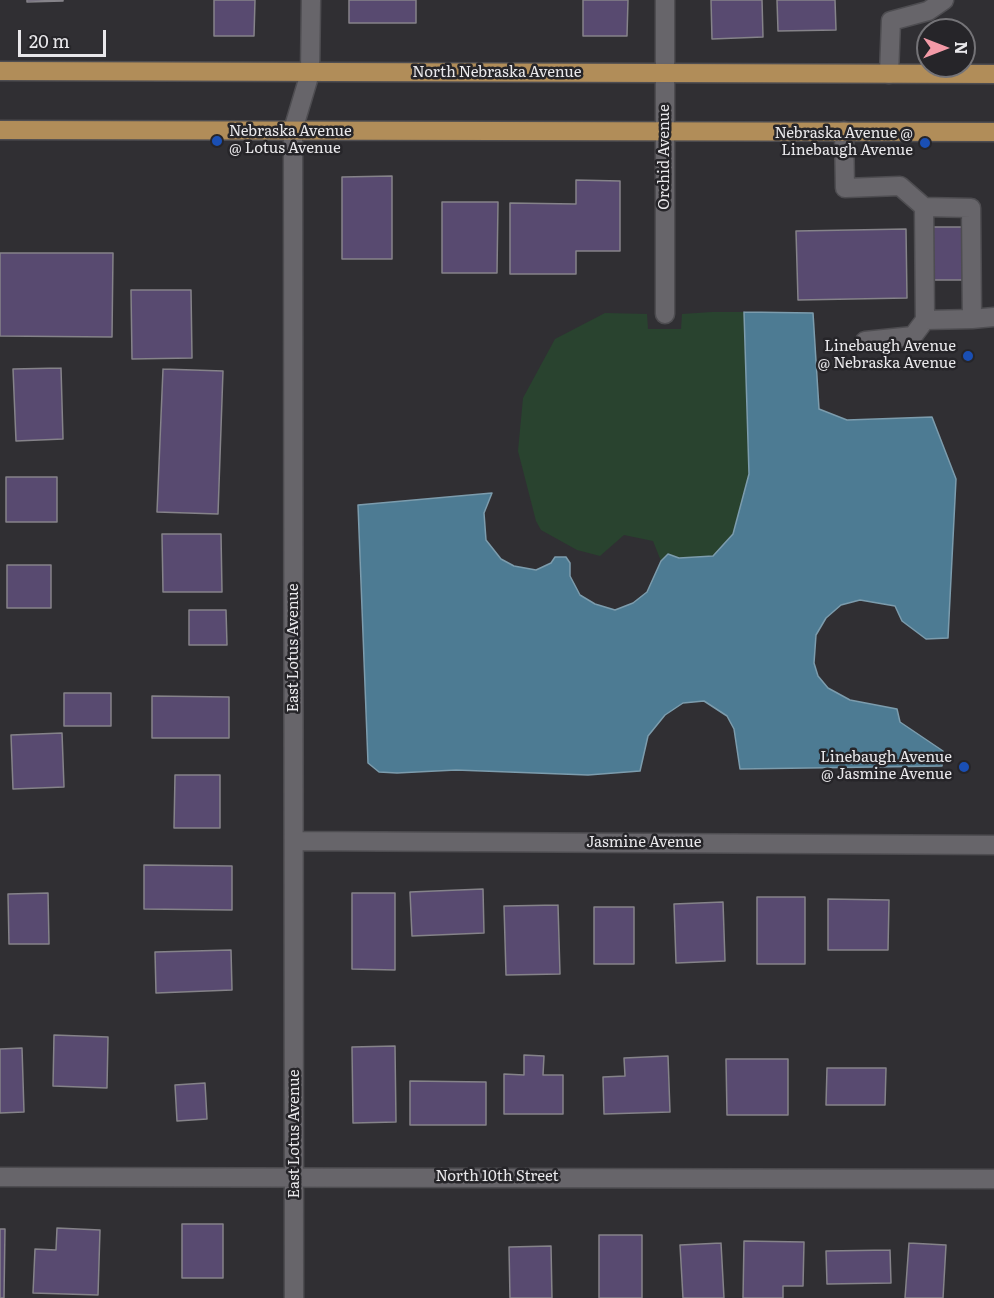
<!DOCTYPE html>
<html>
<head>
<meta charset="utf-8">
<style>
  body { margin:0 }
  #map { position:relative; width:994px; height:1298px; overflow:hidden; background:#302f33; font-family:Literata,serif }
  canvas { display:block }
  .north { position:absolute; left:916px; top:18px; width:60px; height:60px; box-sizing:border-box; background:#262529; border:2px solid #747377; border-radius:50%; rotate:90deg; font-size:16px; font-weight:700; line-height:24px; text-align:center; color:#e9e8eb }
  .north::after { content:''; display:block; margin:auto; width:21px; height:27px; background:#f39aa7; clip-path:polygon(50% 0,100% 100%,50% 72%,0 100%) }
  .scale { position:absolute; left:18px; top:30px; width:88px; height:27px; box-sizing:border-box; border:3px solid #e9e8eb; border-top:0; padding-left:8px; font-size:18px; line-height:21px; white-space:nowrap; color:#e9e8eb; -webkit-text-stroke:4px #262529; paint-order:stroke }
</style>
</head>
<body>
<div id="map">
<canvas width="994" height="1298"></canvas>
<div class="north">N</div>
<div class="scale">20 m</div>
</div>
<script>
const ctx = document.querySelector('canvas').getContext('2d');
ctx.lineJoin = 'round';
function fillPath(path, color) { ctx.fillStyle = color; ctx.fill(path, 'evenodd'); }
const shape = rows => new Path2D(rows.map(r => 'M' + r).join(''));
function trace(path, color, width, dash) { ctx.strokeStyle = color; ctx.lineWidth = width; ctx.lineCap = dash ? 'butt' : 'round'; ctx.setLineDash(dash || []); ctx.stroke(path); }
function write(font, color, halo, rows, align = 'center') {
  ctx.font = font + ' Literata,serif'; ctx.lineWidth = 5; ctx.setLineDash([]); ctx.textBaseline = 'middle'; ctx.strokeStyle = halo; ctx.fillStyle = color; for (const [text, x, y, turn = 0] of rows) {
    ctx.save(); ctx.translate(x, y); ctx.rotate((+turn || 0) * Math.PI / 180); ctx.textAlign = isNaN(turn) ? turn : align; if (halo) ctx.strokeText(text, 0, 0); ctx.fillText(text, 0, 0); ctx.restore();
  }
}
fillPath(shape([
  [712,312,744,312,749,474,733,534,713,556,679,558,668,554,661,561,653,541,624,535,600,556,577,550,541,530,536,521,518,451,523,398,555,339,605,313,647,314,648,329,681,329,682,314]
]), '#29432f');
const water = shape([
  [744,312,813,313,819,409,847,420,932,417,956,479,948,638,926,639,902,621,895,606,860,600,841,605,826,618,816,635,814,663,818,676,828,688,850,700,897,709,900,722,943,751,942,766,740,769,734,729,727,716,704,701,683,703,665,715,648,736,640,771,588,775,456,770,397,773,379,772,368,763,358,505,492,493,484,513,486,540,501,559,514,566,536,570,551,563,555,557,566,557,570,563,570,576,580,595,595,604,615,610,633,603,647,592,661,561,668,554,679,558,713,556,733,534,749,474,744,312]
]);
fillPath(water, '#4d7b93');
trace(water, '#7c9cad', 1.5);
const building = shape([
  [27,0,63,0,63,1,27,2,27,0],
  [214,0,255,0,254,36,214,36,214,0],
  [349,0,416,0,416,23,349,23,349,0],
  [583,0,628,0,627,36,583,36,583,0],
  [711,0,762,0,763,37,712,39,711,0],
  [777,0,835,0,836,30,778,31,777,0],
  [392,176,392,259,342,259,342,177,392,176],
  [576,180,620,181,620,251,576,251,576,274,510,274,510,203,576,204,576,180],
  [442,202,498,202,497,273,442,273,442,202],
  [932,227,967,227,967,280,932,280,932,227],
  [906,229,907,298,798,300,796,231,906,229],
  [0,253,113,253,112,337,0,336,0,253],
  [131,290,191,290,192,358,132,359,131,290],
  [61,368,63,439,16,441,13,369,61,368],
  [163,369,223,371,218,514,157,512,163,369],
  [6,477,57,477,57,522,6,522,6,477],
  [162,534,221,534,222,592,163,592,162,534],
  [7,565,51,565,51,608,7,608,7,565],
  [189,610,226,610,227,645,189,645,189,610],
  [64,693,111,693,111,726,64,726,64,693],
  [152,696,229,697,229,738,152,738,152,696],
  [62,733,64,787,13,789,11,735,62,733],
  [175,775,220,775,220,828,174,828,175,775],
  [144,865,232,866,232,910,144,909,144,865],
  [483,889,484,933,412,936,410,892,483,889],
  [48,893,49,944,9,944,8,894,48,893],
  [352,893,395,893,395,970,352,969,352,893],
  [757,897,805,897,805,964,757,964,757,897],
  [828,899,889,900,888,950,828,950,828,899],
  [723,902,725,961,676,963,674,904,723,902],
  [558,905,560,974,506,975,504,906,558,905],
  [594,907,634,907,634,964,594,964,594,907],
  [231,950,232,990,156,993,155,952,231,950],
  [54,1035,108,1037,107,1088,53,1086,54,1035],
  [395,1046,396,1122,353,1123,352,1047,395,1046],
  [22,1048,24,1112,0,1113,0,1049,22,1048],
  [524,1055,544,1056,543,1075,563,1075,563,1114,504,1114,504,1074,524,1075,524,1055],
  [668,1056,670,1112,604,1114,603,1077,625,1076,624,1058,668,1056],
  [726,1059,788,1059,788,1115,727,1115,726,1059],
  [827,1068,886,1068,885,1105,826,1105,827,1068],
  [410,1081,486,1082,486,1125,410,1125,410,1081],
  [205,1083,207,1119,177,1121,175,1085,205,1083],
  [182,1224,223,1224,223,1278,182,1278,182,1224],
  [57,1228,100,1230,98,1295,33,1293,35,1249,56,1250,57,1228],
  [0,1229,5,1229,4,1298,0,1298,0,1229],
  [599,1235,642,1235,642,1298,599,1298,599,1235],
  [744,1241,804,1242,803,1286,783,1286,783,1298,743,1298,744,1241],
  [721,1243,724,1298,683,1298,680,1245,721,1243],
  [909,1243,946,1245,943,1298,905,1298,909,1243],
  [551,1246,552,1298,510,1298,509,1247,551,1246],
  [890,1250,891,1283,827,1284,826,1251,890,1250]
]);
fillPath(building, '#584a70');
trace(building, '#858389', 1.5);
const minor = shape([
  [889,74,891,21,928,11,944,0],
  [844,131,845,188,900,186,924,207,971,208,972,319,994,317],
  [924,207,925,320,972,319],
  [665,314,665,0],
  [865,341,913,336,925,320],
  [294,841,994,845],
  [0,1177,994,1179],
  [294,1298,293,130,310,73,311,0]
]);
const major = shape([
  [0,71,994,74],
  [0,130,994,132]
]);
trace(minor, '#4e4d51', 21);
trace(major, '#4e4d51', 21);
trace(minor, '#67656a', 18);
trace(major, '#b18d59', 18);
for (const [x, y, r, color] of [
  [217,141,6,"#1a4fb4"],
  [925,143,6,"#1a4fb4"],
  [968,356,6,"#1a4fb4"],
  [964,767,6,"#1a4fb4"]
]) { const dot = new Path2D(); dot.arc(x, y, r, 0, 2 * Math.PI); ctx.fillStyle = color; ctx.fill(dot); trace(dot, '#262529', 2); }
write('15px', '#e9e8eb', '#262529', [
  ["North Nebraska Avenue",497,73],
  ["Orchid Avenue",665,157,-90],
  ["East Lotus Avenue",294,648,-90],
  ["Jasmine Avenue",644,843],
  ["East Lotus Avenue",295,1134,-90],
  ["North 10th Street",497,1177]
]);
write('15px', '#e9e8eb', '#262529', [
  ["Nebraska Avenue",229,132,"left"],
  ["@ Lotus Avenue",229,149,"left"],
  ["Nebraska Avenue @",913,134],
  ["Linebaugh Avenue",913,151],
  ["Linebaugh Avenue",956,347],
  ["@ Nebraska Avenue",956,364],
  ["Linebaugh Avenue",952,758],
  ["@ Jasmine Avenue",952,775]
], 'right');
</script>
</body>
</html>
